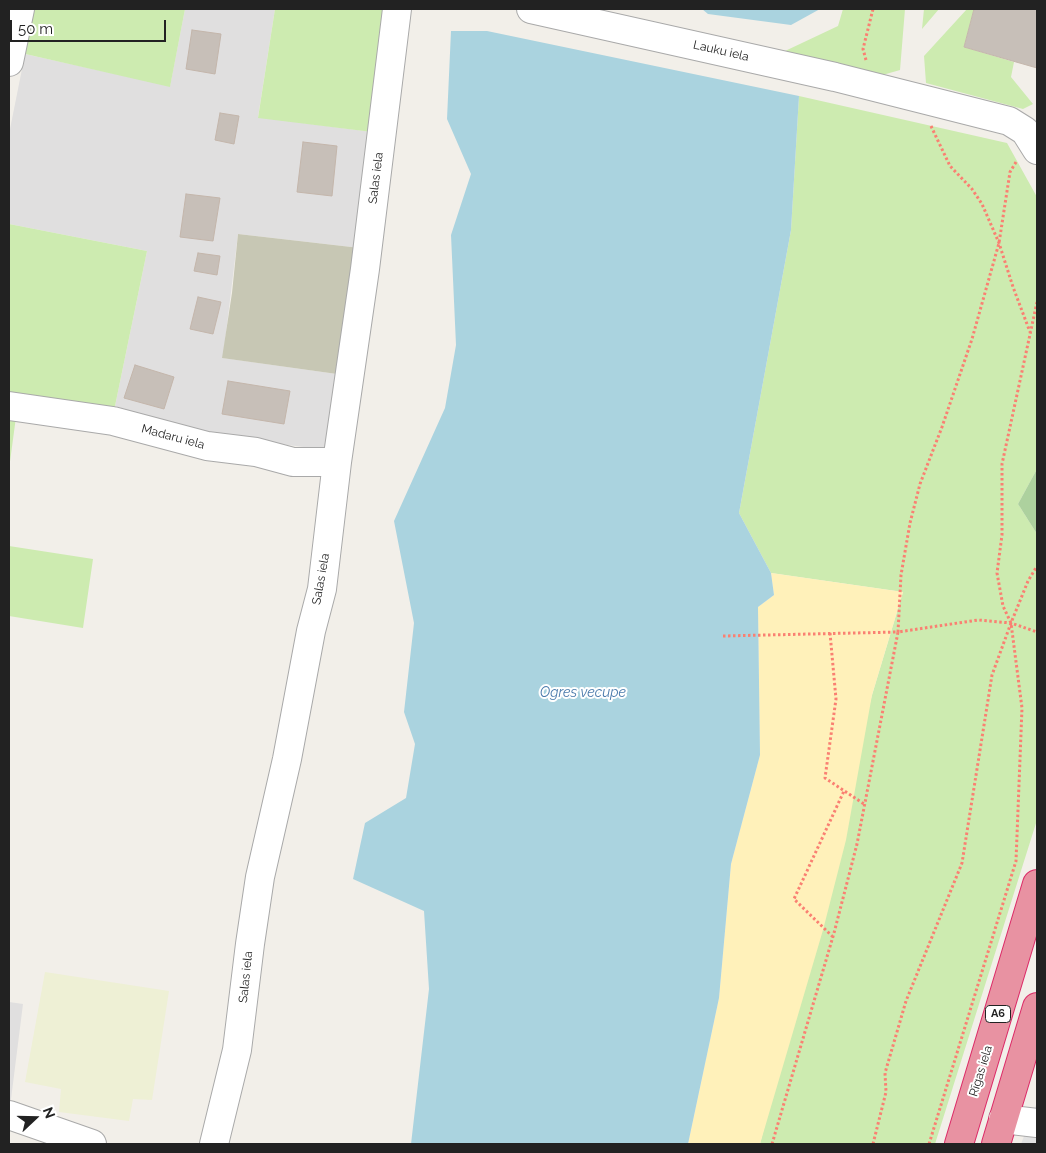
<!DOCTYPE html>
<html>
<head>
<meta charset="utf-8">
<style>
  body { margin:0 }
  #map { position:relative; width:1046px; height:1153px; overflow:hidden; background:#f2efe9; font-family:Raleway,sans-serif }
  canvas { display:block }
  .frame { position:absolute; inset:0; border:10px solid #222; pointer-events:none }
  .north { position:absolute; left:10px; top:1093px; width:50px; height:50px; -webkit-text-stroke:4px #fff; paint-order:stroke; rotate:69deg; font-size:14px; font-weight:700; line-height:20px; text-align:center; color:#222 }
  .north::after { content:''; display:block; margin:auto; width:18px; height:22px; background:#222; clip-path:polygon(50% 0,100% 100%,50% 72%,0 100%) }
  .scale { position:absolute; left:10px; top:20px; width:156px; height:22px; box-sizing:border-box; border:2px solid #222; border-top:0; padding-left:6px; font-size:15px; line-height:18px; white-space:nowrap; color:#222; -webkit-text-stroke:4px #fff; paint-order:stroke }
</style>
</head>
<body>
<div id="map">
<canvas width="1046" height="1153"></canvas>
<div class="frame"></div>
<div class="north">N</div>
<div class="scale">50 m</div>
</div>
<script>
const ctx = document.querySelector('canvas').getContext('2d');
ctx.lineJoin = 'round';
function fillPath(path, color) { ctx.fillStyle = color; ctx.fill(path, 'evenodd'); }
const shape = rows => new Path2D(rows.map(r => 'M' + r).join(''));
function trace(path, color, width, dash) { ctx.strokeStyle = color; ctx.lineWidth = width; ctx.lineCap = dash ? 'butt' : 'round'; ctx.setLineDash(dash || []); ctx.stroke(path); }
function write(font, color, halo, rows, align = 'center') {
  ctx.font = font + ' Raleway,sans-serif'; ctx.lineWidth = 4; ctx.setLineDash([]); ctx.textBaseline = 'middle'; ctx.strokeStyle = halo; ctx.fillStyle = color; for (const [text, x, y, turn = 0] of rows) {
    ctx.save(); ctx.translate(x, y); ctx.rotate((+turn || 0) * Math.PI / 180); ctx.textAlign = isNaN(turn) ? turn : align; if (halo) ctx.strokeText(text, 0, 0); ctx.fillText(text, 0, 0); ctx.restore();
  }
}
fillPath(shape([
  [185,9,275,9,258,117,372,132,360,248,238,234,223,358,337,374,326,450,205,434,115,406,147,251,9,224,9,134,25,54,170,86],
  [9,1002,23,1004,9,1115]
]), '#e0dfdf');
fillPath(shape([
  [238,234,360,248,337,374,222,358,232,293]
]), '#c7c7b4');
fillPath(shape([
  [45,972,169,991,152,1100,133,1099,129,1121,59,1112,61,1089,25,1082]
]), '#eef0d5');
fillPath(shape([
  [30,9,185,9,170,87,21,53],
  [275,9,387,9,372,132,258,118],
  [843,9,905,9,900,70,872,78,785,51,838,26],
  [924,9,939,9,922,29],
  [967,9,974,9,964,47,1014,62,1011,77,1033,104,1023,109,926,83,924,56],
  [799,96,1007,143,1037,197,1037,469,1018,504,1037,534,1037,820,935,1144,760,1144,872,695,903,592,771,573,739,513,791,230],
  [9,224,147,251,115,406,109,413,9,397],
  [9,416,16,417,9,469],
  [9,546,93,559,83,628,9,616]
]), '#cdebb0');
fillPath(shape([
  [1037,469,1037,534,1018,504]
]), '#add19e');
fillPath(shape([
  [771,573,903,592,872,695,846,840,823,930,760,1144,688,1144,719,998,731,864,760,755,758,607,774,595]
]), '#fff1ba');
fillPath(shape([
  [1037,1102,1037,1144,1021,1144]
]), '#e2e2e2');
fillPath(shape([
  [702,9,820,9,791,25,708,14],
  [451,31,487,31,799,96,791,230,739,513,771,573,774,595,758,607,760,755,731,864,719,998,688,1144,411,1144,429,989,424,911,353,879,365,823,406,798,415,744,404,712,414,623,394,521,445,408,456,345,451,235,471,174,447,119]
]), '#aad3df');
const building = shape([
  [974,9,1037,9,1037,68,964,47,974,9],
  [192,30,221,34,215,74,186,69,192,30],
  [220,113,239,116,234,144,215,140,220,113],
  [303,142,337,146,332,196,297,192,303,142],
  [186,194,220,198,213,241,180,237,186,194],
  [198,253,220,256,217,275,194,271,198,253],
  [198,297,221,302,213,334,190,329,198,297],
  [135,365,174,377,164,409,124,398,135,365],
  [228,381,290,391,284,424,222,414,228,381]
]);
fillPath(building, '#c7bfb8');
trace(building, '#c4b6ab', 1);
const minor = shape([
  [531,9,835,77,1009,121,1025,131,1037,150],
  [9,62,20,9],
  [9,406,113,421,207,446,256,452,293,462,337,462],
  [9,1115,92,1144],
  [1003,1119,1037,1123],
  [214,1144,237,1050,250,944,260,877,287,759,311,631,322,589,337,462,365,269,397,9]
]);
const highway = shape([
  [959,1144,1037,884],
  [996,1144,1037,1007]
]);
trace(minor, '#a9a9a9', 30);
trace(highway, '#dc2a67', 30);
trace(shape([
  [866,60,863,49,873,9],
  [931,126,950,166,972,189,982,204,999,243,1013,287,1030,332],
  [830,633,836,699,825,778,864,804],
  [723,636,898,632,901,575,910,523,920,484,942,427,972,339,999,243,1010,172,1016,162],
  [833,937,794,899,844,791],
  [772,1144,834,933,857,844,898,632,978,620,1011,623,1037,632],
  [873,1144,886,1092,885,1073,906,1001,962,863,992,675,1011,623,1028,581,1037,566],
  [929,1144,1016,861,1022,708,1011,623,1003,606,997,573,1002,535,1002,464,1037,302]
]), '#fa8072', 3, [2.5, 2.5]);
trace(minor, '#fff', 28);
trace(highway, '#e892a2', 28);
for (const [x, y, w] of [
  [998,1014,25]
]) { const box = new Path2D(); box.roundRect(x - w / 2, y - 8.5, w, 17, 4); ctx.fillStyle = '#fff'; ctx.fill(box); trace(box, '#222', 1); }
write('bold 11px', '#222', null, [
  ["A6",998,1014]
]);
write('12px', '#222', '#fff', [
  ["Lauku iela",721,51,13],
  ["Salas iela",376,178,-83],
  ["Madaru iela",173,437,15],
  ["Salas iela",321,579,-80],
  ["Salas iela",246,977,-84],
  ["Rīgas iela",981,1071,-73]
]);
write('italic 14px', '#4a7aab', '#fff', [
  ["Ogres vecupe",583,693]
]);
</script>
</body>
</html>
